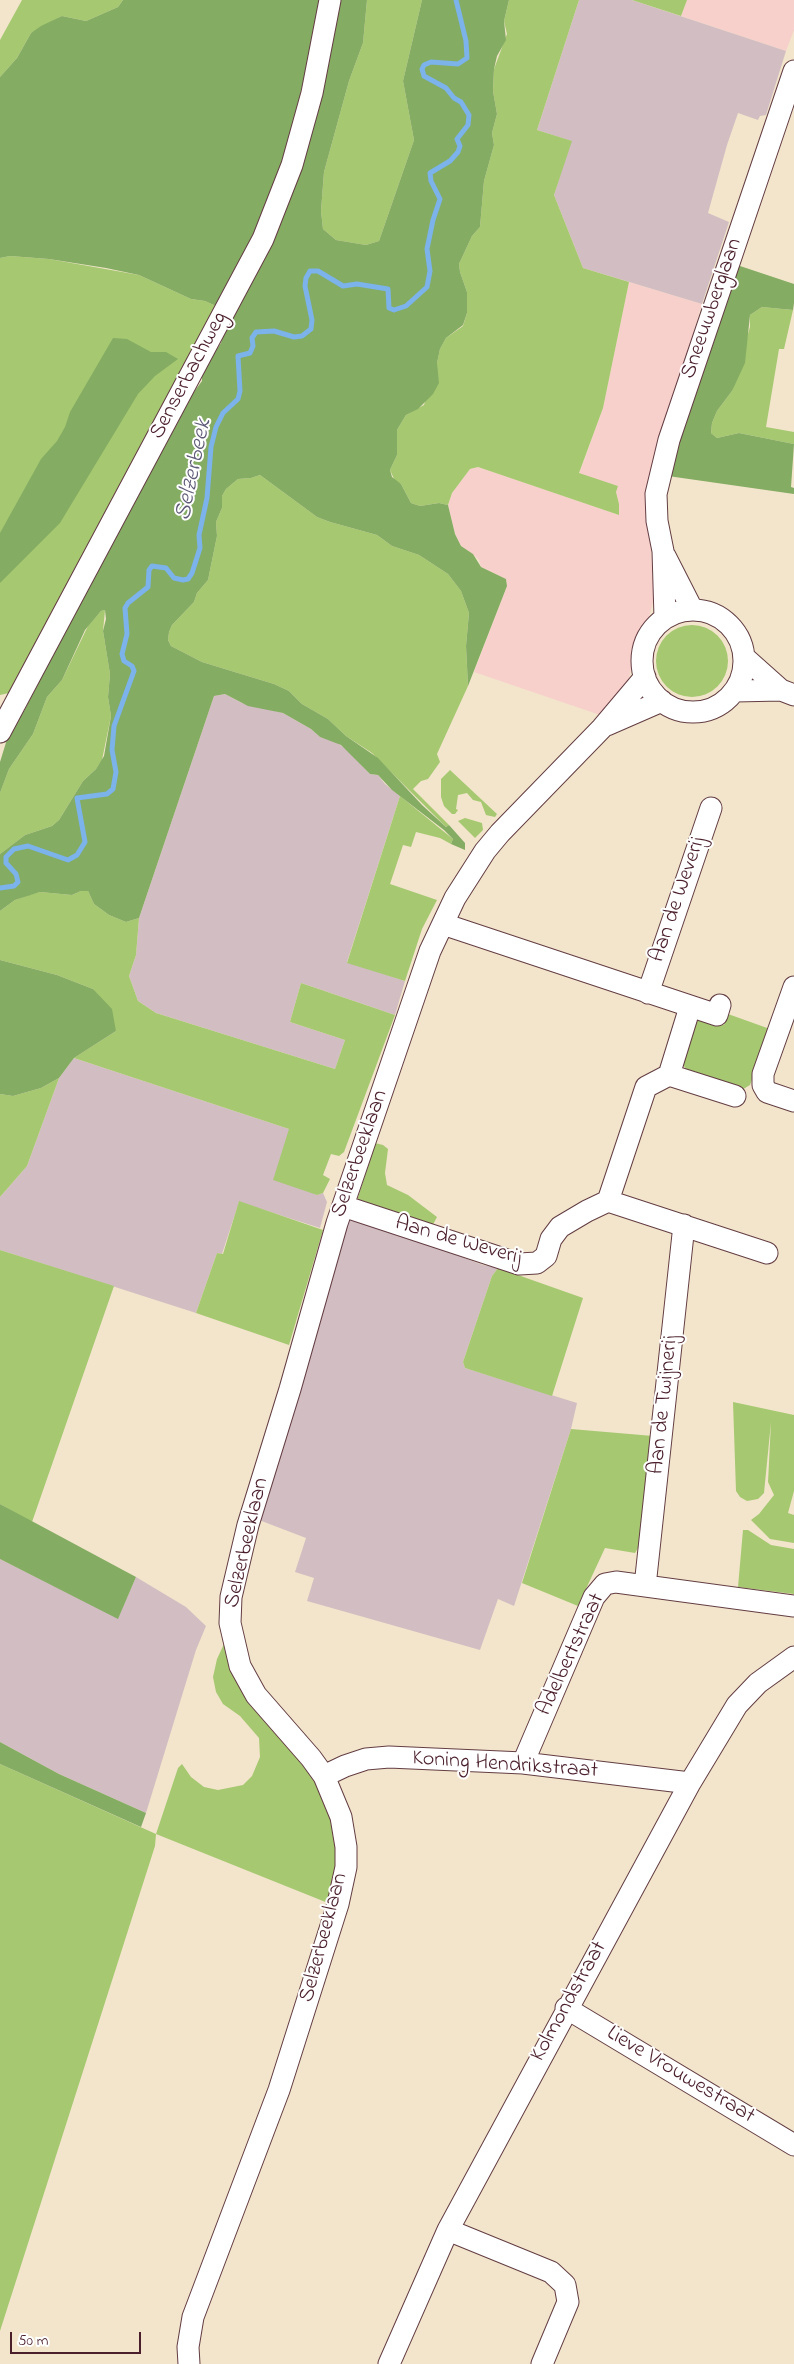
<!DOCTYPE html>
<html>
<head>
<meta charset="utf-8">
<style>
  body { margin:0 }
  #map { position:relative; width:794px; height:2364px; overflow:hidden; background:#f2e5cb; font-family:"Indie Flower",sans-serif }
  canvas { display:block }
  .scale { position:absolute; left:10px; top:2332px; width:131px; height:22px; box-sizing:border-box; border:2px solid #4a1f2b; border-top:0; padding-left:6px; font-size:15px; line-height:18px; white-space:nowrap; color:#4a1f2b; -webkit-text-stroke:4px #fff; paint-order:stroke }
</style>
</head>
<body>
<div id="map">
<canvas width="794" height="2364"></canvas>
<div class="scale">50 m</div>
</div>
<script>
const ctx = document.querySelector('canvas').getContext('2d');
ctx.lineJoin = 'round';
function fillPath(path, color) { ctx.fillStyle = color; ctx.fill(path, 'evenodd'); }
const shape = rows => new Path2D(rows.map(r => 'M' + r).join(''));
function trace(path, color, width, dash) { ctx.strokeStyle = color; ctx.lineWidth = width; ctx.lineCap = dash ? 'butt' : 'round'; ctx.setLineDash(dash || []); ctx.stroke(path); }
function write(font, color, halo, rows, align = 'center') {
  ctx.font = font + ' "Indie Flower",sans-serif'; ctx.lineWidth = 4; ctx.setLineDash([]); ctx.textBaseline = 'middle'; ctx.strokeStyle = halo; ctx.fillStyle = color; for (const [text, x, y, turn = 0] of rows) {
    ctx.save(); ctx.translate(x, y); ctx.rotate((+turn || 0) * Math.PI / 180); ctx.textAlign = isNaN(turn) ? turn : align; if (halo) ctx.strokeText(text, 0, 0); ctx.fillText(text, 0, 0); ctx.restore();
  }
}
fillPath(shape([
  [687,0,794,0,794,30,786,51,681,16],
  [629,282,702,304,647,486,654,599,648,620,637,638,629,679,600,715,474,672,507,586,506,579,481,567,479,560,473,554,461,546,455,534,448,505,452,493,470,469,478,467,619,515,619,504,616,492,618,486,579,474,603,408]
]), '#f7d0cb');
fillPath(shape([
  [579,0,632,0,786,51,766,115,760,116,758,120,738,113,727,145,708,213,729,222,702,304,583,268,554,195,571,141,537,130],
  [225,694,242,703,283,713,311,729,320,737,336,742,346,749,370,774,378,775,385,784,400,796,347,962,405,981,395,1015,301,983,290,1022,345,1040,335,1069,156,1013,138,1001,129,976,136,955,139,918,214,696],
  [74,1058,289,1129,316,1195,323,1193,327,1202,320,1228,239,1202,222,1254,217,1253,196,1313,0,1250,0,1197,27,1166,59,1078],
  [350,1215,483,1265,498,1268,492,1276,463,1362,465,1368,577,1403,571,1429,514,1606,498,1599,480,1650,307,1601,314,1578,295,1572,306,1538,259,1520],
  [0,1559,118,1618,136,1577,186,1607,206,1626,196,1650,146,1813,59,1774,0,1742]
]), '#d2bec2');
fillPath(shape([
  [22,0,123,0,118,7,86,21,62,16,31,33,17,58,0,77,0,40],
  [367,0,422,0,403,81,414,140,379,241,366,245,336,240,323,229,321,211,324,172,349,81,363,43],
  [509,0,579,0,537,130,572,141,554,195,583,268,629,282,603,408,579,473,618,486,616,492,619,504,619,515,478,467,470,469,452,493,448,505,439,503,420,506,411,503,401,484,395,481,390,470,397,455,397,430,406,415,424,405,437,363,440,349,446,338,463,326,467,313,467,292,460,272,459,264,472,236,480,227,484,181,494,145,492,133,497,114,493,91,494,69,507,34,504,21],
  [632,0,687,0,681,16],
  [10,256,49,259,139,275,191,299,205,301,216,306,9,693,0,695,0,258],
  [762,307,793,310,784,349,779,349,766,427,794,432,794,444,739,433,717,438,711,433,712,423,717,411,732,391,750,327,750,315],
  [260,475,317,517,330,522,377,535,392,546,419,555,448,574,461,591,469,613,466,646,468,686,437,754,440,762,428,779,421,781,413,789,449,825,446,827,372,753,346,736,328,719,302,704,289,691,274,684,202,662,171,646,168,640,169,632,172,625,194,602,197,593,208,580,217,536,216,522,222,508,222,496,226,489,238,479,251,478],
  [105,610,103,631,110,674,108,697,111,716,102,760,96,769,83,781,59,820,52,826,25,835,0,854,0,793,9,769,33,734,47,697,62,680,88,626,101,611],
  '656 661a36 36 0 1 1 72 0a36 36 0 1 1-72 0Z',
  [450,770,497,814,495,817,486,815,481,802,473,800,467,793,458,795,456,809,458,810,455,814,452,814,444,806,441,797,441,779],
  [400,796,453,839,451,844,440,838,416,832,411,847,403,845,390,884,437,900,422,929,405,981,347,963],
  [465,818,482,823,483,830,475,838,458,821],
  [81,891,88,891,94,904,109,915,126,922,139,918,136,955,129,976,138,1001,156,1013,335,1069,345,1040,290,1022,301,983,395,1015,344,1152,339,1156,331,1154,323,1175,330,1179,323,1193,317,1195,273,1180,289,1129,74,1058,116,1031,93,989,57,975,0,960,0,911,15,900,29,895,40,892,72,895],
  [728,1014,770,1029,750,1085,740,1091,690,1075,682,1063,695,1019,702,1017,724,1025],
  [59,1078,27,1166,0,1197,0,1094,13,1096,41,1088],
  [375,1143,383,1145,388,1149,385,1173,387,1185,408,1195,437,1217,430,1230,356,1204],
  [239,1201,323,1230,289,1345,196,1313,217,1253,223,1254],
  [0,1250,114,1286,32,1522,0,1504],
  [498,1268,583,1298,552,1396,465,1368,463,1362,492,1276],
  [733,1402,794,1415,794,1491,788,1513,794,1515,794,1543,770,1539,751,1520,759,1514,774,1495,768,1482,771,1422,764,1493,758,1499,747,1501,740,1497,736,1491],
  [571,1429,653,1436,641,1543,635,1553,605,1548,578,1606,522,1583],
  [743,1530,748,1530,771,1545,794,1549,794,1594,738,1587],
  [224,1644,236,1681,258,1714,316,1779,332,1818,338,1860,328,1903,156,1834,155,1846,0,2331,0,1764,156,1834,178,1768,182,1764,191,1777,204,1787,218,1790,243,1785,252,1776,260,1757,259,1738,240,1716,223,1704,216,1692,213,1677,217,1659]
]), '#a6c871');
fillPath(shape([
  [123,0,321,0,286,159,267,210,216,306,205,301,191,299,139,275,106,268,49,259,10,256,0,258,0,77,17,58,31,33,41,26,62,16,86,21,118,7],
  [339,0,367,0,363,43,349,81,324,172,321,211,323,229,336,240,366,245,379,241,414,140,403,81,422,0,509,0,504,21,506,40,497,56,494,69,493,91,497,114,492,133,494,145,484,181,480,227,472,236,459,264,460,272,467,292,467,313,463,325,446,338,440,349,437,363,439,383,433,394,418,409,406,415,397,430,397,455,390,470,392,477,401,484,411,503,420,506,439,503,448,505,455,534,461,546,473,554,481,567,506,579,507,586,468,686,466,646,469,613,461,591,448,574,419,555,392,546,377,535,330,522,317,517,260,475,251,478,238,479,226,489,222,496,222,508,216,522,217,536,208,580,197,593,194,602,172,625,169,632,168,640,171,646,202,662,274,684,289,691,302,704,328,719,346,736,378,758,422,805,446,827,449,825,465,843,465,850,451,844,453,839,444,830,392,790,378,775,370,774,341,745,320,737,311,729,283,713,248,706,225,694,214,696,139,918,126,922,109,915,94,904,88,891,81,891,72,895,40,892,15,900,0,911,0,854,25,835,52,826,59,820,83,781,96,769,104,756,111,716,108,697,110,674,103,631,106,619,105,610,101,611,85,630,62,680,47,697,33,734,9,769,0,793,0,762,8,736,24,711,179,412,202,381,202,371,221,343,224,333,282,218,336,24],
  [737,265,794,284,794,303,793,310,762,307,750,315,745,363,732,391,717,411,712,423,711,433,717,438,739,433,794,444,791,487,794,488,794,494,668,476],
  [113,338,127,339,151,352,166,352,178,359,155,376,138,394,60,523,0,583,0,533,41,459,57,441,65,427,70,412],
  [0,960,57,975,93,989,112,1009,116,1031,74,1058,59,1078,41,1088,13,1096,0,1094],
  [0,1504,136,1577,118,1619,0,1559],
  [0,1742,59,1774,146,1813,141,1827,0,1764]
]), '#84ac63');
trace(shape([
  [0,888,14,886,18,882,16,874,6,863,6,857,14,849,28,846,68,860,77,855,85,842,77,798,107,794,113,789,116,772,112,750,114,726,134,671,132,666,124,661,122,654,127,634,125,608,128,603,148,587,149,570,152,566,166,568,174,578,183,580,188,579,192,573,200,548,199,535,207,498,211,447,216,427,223,413,238,399,240,391,238,356,250,353,253,346,252,338,256,332,274,331,294,337,302,336,311,329,312,320,305,286,306,278,310,271,318,271,343,286,357,284,388,289,389,308,394,310,406,306,427,287,430,271,427,249,433,220,440,199,431,181,430,173,450,161,458,152,460,146,457,139,468,125,469,115,461,102,454,98,446,88,424,76,422,69,424,65,431,62,458,64,467,58,466,41,456,0]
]), '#7bb3ea', 5);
const street = shape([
  [665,556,692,609],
  '642 661a51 51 0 1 1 102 0a51 51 0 1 1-102 0Z',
  [665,618,663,551,657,521,656,494,669,440,794,71],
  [744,657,781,690],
  [735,691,781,690,794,695],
  [607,725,662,701],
  [0,732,263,239,292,165,312,93,330,0],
  [443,924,717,1015,720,1005],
  [794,987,763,1074,763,1085,767,1092,794,1101],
  [648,993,711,808],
  [669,1075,690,1007],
  [608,1201,646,1087,669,1075,735,1096],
  [343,1206,519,1264,537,1263,546,1256,551,1239,560,1227,587,1211,608,1201,767,1253],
  [645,1586,684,1225],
  [523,1763,594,1597,605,1584,616,1582,794,1606],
  [324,1776,345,1766,366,1759,389,1757,523,1763,690,1783],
  [566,2008,794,2145],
  [448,2230,551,2272,565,2285,568,2302,542,2364],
  [189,2364,188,2347,193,2317,279,2090,338,1904,346,1867,346,1847,341,1817,324,1776,311,1758,256,1695,240,1666,230,1623,231,1597,248,1525,290,1389,337,1223,430,951,455,898,485,851,500,833,602,728,645,677],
  [389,2364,448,2230,690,1783,737,1705,758,1683,794,1657]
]);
trace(street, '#633d43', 23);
trace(street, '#fff', 21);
write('22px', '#4a1f2b', '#fff', [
  ["Sneeuwberglaan",713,309,-71],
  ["Senserbachweg",190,376,-62],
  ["Aan de Weverij",679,900,-71],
  ["Selzerbeeklaan",361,1154,-71],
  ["Aan de Weverij",458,1242,16],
  ["Aan de Twijnerij",665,1405,-84],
  ["Selzerbeeklaan",248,1543,-77],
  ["Adelbertstraat",572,1655,-65],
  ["Koning Hendrikstraat",505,1766,4],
  ["Selzerbeeklaan",325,1938,-75],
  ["Kolmondstraat",570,2002,-61],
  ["Lieve Vrouwestraat",680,2076,31]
]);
write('italic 24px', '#5e5a77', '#fff', [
  ["Selzerbeek",195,470,-78]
]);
</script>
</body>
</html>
